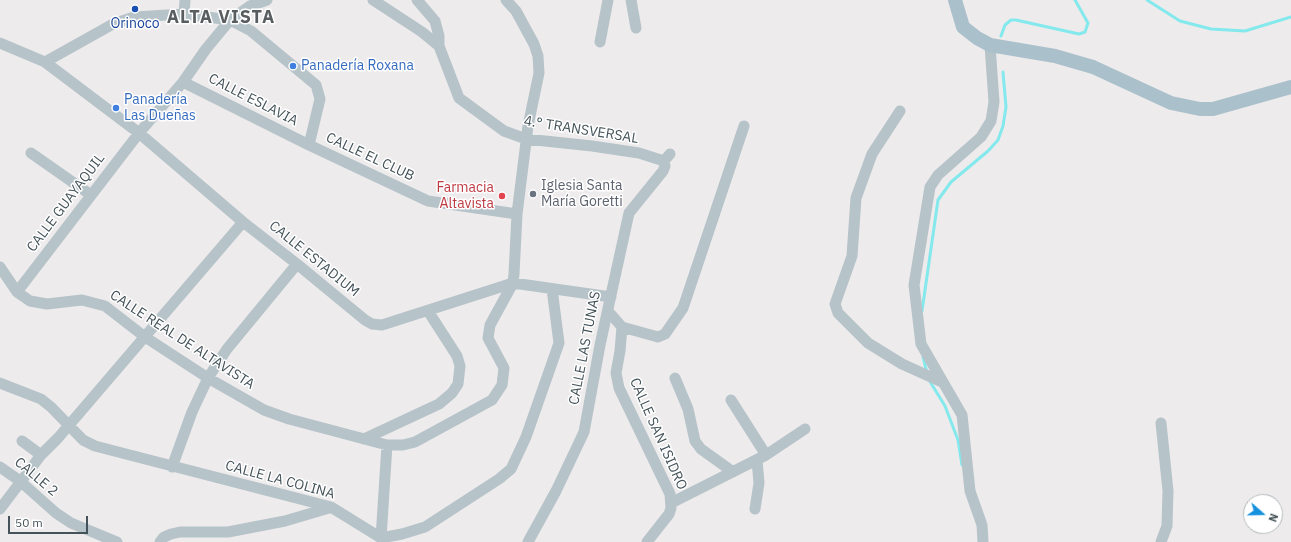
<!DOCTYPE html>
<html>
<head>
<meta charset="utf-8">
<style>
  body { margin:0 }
  #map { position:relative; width:1291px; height:542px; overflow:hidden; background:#eeebec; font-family:"IBM Plex Sans",sans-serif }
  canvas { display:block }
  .north { position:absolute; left:1243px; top:494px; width:40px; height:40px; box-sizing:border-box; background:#fff; border:1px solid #b4babd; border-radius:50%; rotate:110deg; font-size:11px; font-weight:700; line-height:16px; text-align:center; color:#445359 }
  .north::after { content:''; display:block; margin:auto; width:14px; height:18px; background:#1691de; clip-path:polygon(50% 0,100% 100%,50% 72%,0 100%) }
  .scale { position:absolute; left:8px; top:516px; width:80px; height:18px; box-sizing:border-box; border:2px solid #445359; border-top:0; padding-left:5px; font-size:12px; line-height:14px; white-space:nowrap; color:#445359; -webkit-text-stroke:3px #fff; paint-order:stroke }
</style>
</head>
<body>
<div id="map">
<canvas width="1291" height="542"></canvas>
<div class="north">N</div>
<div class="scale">50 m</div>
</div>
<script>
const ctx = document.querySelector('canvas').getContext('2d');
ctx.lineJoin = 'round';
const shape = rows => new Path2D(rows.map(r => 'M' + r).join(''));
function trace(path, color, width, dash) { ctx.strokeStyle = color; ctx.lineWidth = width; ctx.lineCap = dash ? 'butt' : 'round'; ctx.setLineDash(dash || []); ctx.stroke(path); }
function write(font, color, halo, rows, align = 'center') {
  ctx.font = font + ' "IBM Plex Sans",sans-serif'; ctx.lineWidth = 3; ctx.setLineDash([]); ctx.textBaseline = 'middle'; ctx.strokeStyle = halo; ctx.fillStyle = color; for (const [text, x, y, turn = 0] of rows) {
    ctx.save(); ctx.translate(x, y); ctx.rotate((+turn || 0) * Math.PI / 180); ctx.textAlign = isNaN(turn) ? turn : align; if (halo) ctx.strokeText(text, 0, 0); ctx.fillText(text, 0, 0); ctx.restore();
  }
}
trace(shape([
  [1147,0,1180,21,1211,29,1245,31,1291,17],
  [1001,36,1005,25,1011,20,1016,20,1079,34,1085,32,1088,23,1075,0],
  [922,311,938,200,951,182,988,151,998,140,1003,126,1006,107,1003,72],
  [923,357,927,373],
  [929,380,945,406,958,440,962,465]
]), '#83e9ec', 3);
trace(shape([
  [373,0,422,32,439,46],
  [417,0,435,21,439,36,439,46,459,98,504,131,526,139,592,146,639,153,664,161,670,154],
  [631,0,636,28],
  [184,14,185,0],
  [600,42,608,0],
  [0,43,45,62,139,133,243,222,297,264,365,320,372,324,382,325,513,283,611,297],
  [45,62,113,24,134,17,184,14,230,20,251,31,316,85,320,99,309,145],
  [183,82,309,145,428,201,517,214],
  [900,111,872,154,856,198,852,256,835,304,838,313,868,343,902,364,942,382],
  [31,153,91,195],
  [0,267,17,292,30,301,47,304,82,300,105,306,145,337,208,378,264,410,289,419,387,445,403,445,415,442,492,400,502,385,504,368,488,338,490,325,513,283,514,274,517,214,528,126,539,73,538,56,534,44,516,11,506,0],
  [17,292,139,133,183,82,206,49,230,20,250,6,267,0],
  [608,311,622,327,620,351,616,373,619,388,670,494,671,508,669,514,647,542],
  [622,327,658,337,665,334,683,308,744,126],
  [675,378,688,409,695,441,701,449,733,472],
  [0,383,41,399,51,407,83,440,95,446,331,507,381,538,402,534,425,527,499,479,511,469,526,437,559,343,552,289],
  [731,400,766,455],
  [1161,423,1168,491,1167,526,1161,542],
  [364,439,439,404,452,393,458,384,460,366,457,356,428,311],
  [22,441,41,455],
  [0,467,20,481,56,513,71,523,117,542],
  [172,467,192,412,208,378,227,349,297,264],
  [671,503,766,455,805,429],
  [0,509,41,455,58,438,243,222],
  [755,509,759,483,757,460],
  [386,539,381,538,387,445],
  [160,542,164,537,171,534,180,532,228,532,285,521,329,508],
  [528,542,556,491,584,432,600,345,629,213,663,171,665,166,664,161],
  [983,542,982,525,970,491,962,415,921,344,914,285,930,187,938,175,981,137,991,121,994,102,990,45]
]), '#b6c3c9', 11);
trace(shape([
  [955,0,963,27,977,38,990,45,1055,56,1093,67,1171,103,1200,109,1213,109,1291,87]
]), '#aac1cc', 14);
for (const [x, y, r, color] of [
  [135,9,4,"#1a4fb4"],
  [293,66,4,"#3f7fe0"],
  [116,108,4,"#3f7fe0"],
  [533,194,4,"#6b7280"],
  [502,196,4,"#e0444e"]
]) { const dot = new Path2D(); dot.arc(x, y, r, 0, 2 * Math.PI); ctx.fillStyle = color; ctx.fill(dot); trace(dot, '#fff', 1.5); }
write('14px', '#164399', '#fff', [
  ["Orinoco",135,24]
]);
write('14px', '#366cbe', '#fff', [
  ["Panadería Roxana",301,66],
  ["Panadería",124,100],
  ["Las Dueñas",124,116]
], 'left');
write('14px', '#445359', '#fff', [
  ["CALLE ESLAVIA",253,100,27],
  ["4.° TRANSVERSAL",581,130,9],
  ["CALLE EL CLUB",370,157,25],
  ["CALLE GUAYAQUIL",66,203,-53],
  ["CALLE ESTADIUM",314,259,39],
  ["CALLE REAL DE ALTAVISTA",182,340,33],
  ["CALLE LAS TUNAS",585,348,-79],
  ["CALLE SAN ISIDRO",658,434,66],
  ["CALLE 2",36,477,40],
  ["CALLE LA COLINA",280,480,15]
]);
write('14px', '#5b616d', '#fff', [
  ["Iglesia Santa",541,186],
  ["María Goretti",541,202]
], 'left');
write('14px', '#be3a42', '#fff', [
  ["Farmacia",494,188],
  ["Altavista",494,204]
], 'right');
ctx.letterSpacing = '1px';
write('bold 18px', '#585d60', '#fff', [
  ["ALTA VISTA",221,18]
]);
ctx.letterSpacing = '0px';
</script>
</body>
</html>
